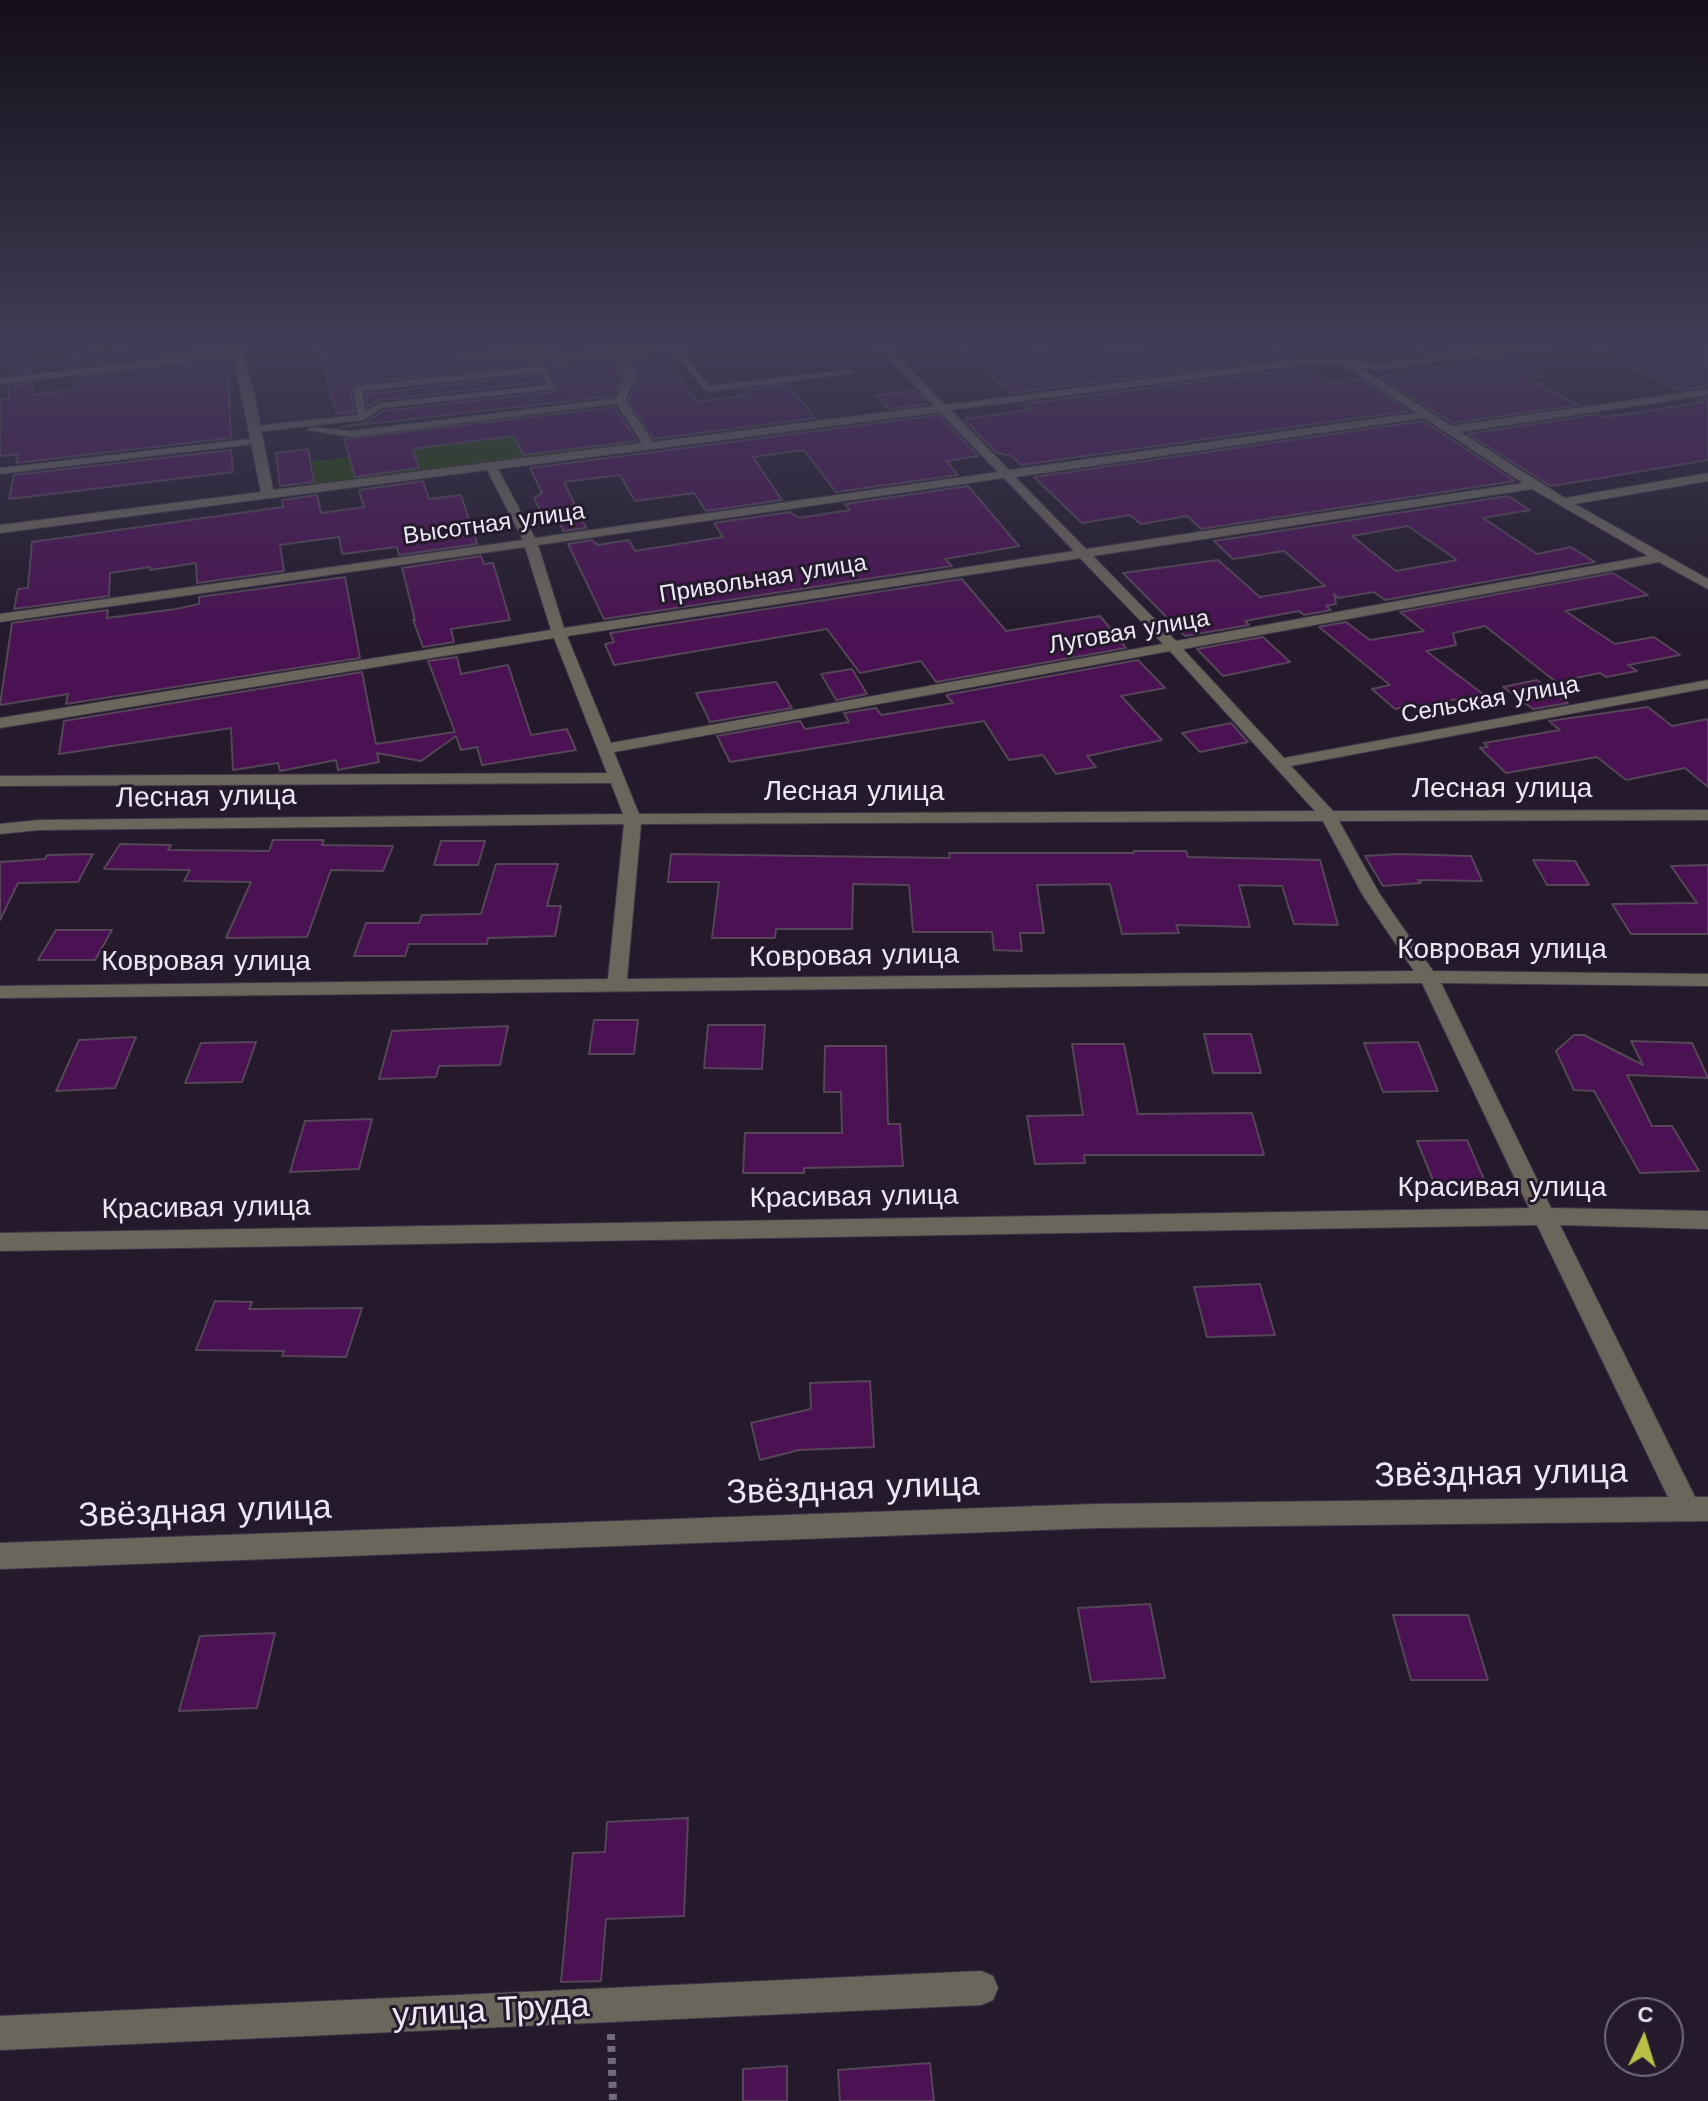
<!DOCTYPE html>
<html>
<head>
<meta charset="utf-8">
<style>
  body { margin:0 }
  #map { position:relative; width:1708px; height:2101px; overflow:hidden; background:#241a2c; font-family:"Work Sans",sans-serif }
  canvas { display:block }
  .north { position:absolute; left:1604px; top:1997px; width:80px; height:80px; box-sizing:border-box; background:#241a2c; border:2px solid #746c7c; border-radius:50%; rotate:4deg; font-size:22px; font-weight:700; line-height:32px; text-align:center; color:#ede6f3 }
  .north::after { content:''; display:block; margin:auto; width:28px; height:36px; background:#bac045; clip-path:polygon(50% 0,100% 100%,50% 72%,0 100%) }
</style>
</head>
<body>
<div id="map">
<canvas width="1708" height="2101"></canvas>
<div class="north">С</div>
</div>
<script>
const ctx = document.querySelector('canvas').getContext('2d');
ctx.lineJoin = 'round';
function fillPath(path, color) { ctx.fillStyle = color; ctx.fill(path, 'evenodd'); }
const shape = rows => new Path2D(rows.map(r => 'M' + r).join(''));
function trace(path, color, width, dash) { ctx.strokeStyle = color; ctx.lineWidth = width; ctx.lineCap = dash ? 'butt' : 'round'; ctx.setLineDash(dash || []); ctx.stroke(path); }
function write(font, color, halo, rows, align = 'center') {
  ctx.font = font + ' "Work Sans",sans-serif'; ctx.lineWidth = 6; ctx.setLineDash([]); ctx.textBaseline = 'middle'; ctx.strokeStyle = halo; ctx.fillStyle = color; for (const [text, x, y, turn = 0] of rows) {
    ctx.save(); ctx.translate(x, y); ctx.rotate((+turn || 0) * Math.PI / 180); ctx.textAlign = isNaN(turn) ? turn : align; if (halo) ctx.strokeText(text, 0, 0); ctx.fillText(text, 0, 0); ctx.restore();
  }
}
fillPath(shape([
  [611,424,627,445,312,484,308,462]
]), '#244108');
const building = shape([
  [144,345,228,345,180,354,73,366,72,354,144,345],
  [318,345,545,345,458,356,455,360,462,364,547,355,557,366,611,360,623,376,614,396,341,427,365,423,383,411,555,392,558,388,550,368,543,363,357,383,350,390,354,412,337,414,318,345],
  [551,345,602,345,605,350,560,355,551,345],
  [957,345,1035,345,1052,358,1161,345,1272,345,1290,358,1011,393,957,345],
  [1408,345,1511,345,1425,355,1408,345],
  [1589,345,1708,345,1708,386,1680,390,1589,345],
  [1522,353,1522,365,1542,376,1527,378,1579,405,1453,423,1380,377,1522,353],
  [31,354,32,371,9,374,8,357,31,354],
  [663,355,697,402,749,395,745,390,788,384,815,418,654,439,628,401,639,377,627,358,663,355],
  [231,357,234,373,228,373,231,438,16,463,18,454,0,456,0,399,9,398,9,386,32,383,32,395,75,390,74,378,231,357],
  [1305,368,1327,383,1360,379,1408,411,1021,465,1012,456,997,453,964,419,1029,410,1023,404,1305,368],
  [538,375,542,382,380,400,368,406,366,394,538,375],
  [915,391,928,404,889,409,877,395,915,391],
  [1708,398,1708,460,1595,479,1551,486,1468,434,1598,414,1603,417,1634,413,1703,402,1699,399,1708,398],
  [615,407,637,441,523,455,514,436,448,444,413,449,419,468,355,477,344,439,615,407],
  [939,415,978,456,946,461,958,475,836,492,804,450,753,457,782,500,706,511,694,493,635,501,620,475,564,482,586,528,563,531,557,515,543,517,534,498,542,493,530,468,939,415],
  [1423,421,1515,481,1201,529,1187,516,1141,524,1130,515,1082,523,1034,477,1423,421],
  [308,449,314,482,280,486,276,453,308,449],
  [231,450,233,472,9,499,14,475,231,450],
  [423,481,429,499,461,495,477,544,399,555,397,547,342,554,339,537,280,545,284,571,197,583,196,563,150,570,150,567,110,573,109,596,14,609,18,589,28,588,32,542,283,507,282,500,317,495,321,513,364,507,359,490,423,481],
  [968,486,1019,546,945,559,952,566,604,619,568,544,592,540,598,545,629,540,635,551,723,537,714,523,790,512,799,518,850,510,845,504,968,486],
  [1508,496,1530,510,1483,518,1537,554,1571,547,1595,562,1385,600,1374,592,1338,598,1334,594,1336,604,1326,606,1331,610,1304,615,1299,611,1245,621,1249,625,1185,636,1123,573,1218,560,1260,597,1325,586,1284,551,1233,559,1214,541,1508,496],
  [1408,526,1457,560,1396,571,1352,536,1408,526],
  [481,556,484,564,493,563,510,620,451,629,454,642,423,647,413,620,415,620,402,568,481,556],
  [1613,573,1648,595,1565,611,1615,644,1654,637,1680,655,1628,665,1637,671,1606,677,1600,673,1556,682,1485,626,1453,633,1456,645,1426,651,1483,694,1412,708,1408,706,1395,709,1372,689,1390,685,1319,627,1346,622,1370,640,1424,631,1400,612,1613,573],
  [345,577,360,658,66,704,68,694,0,705,12,623,108,610,107,618,176,609,199,604,199,597,345,577],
  [962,579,1006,631,1100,616,1126,648,936,682,921,661,860,673,827,629,614,665,605,644,614,642,610,633,962,579],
  [1263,637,1290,662,1223,676,1197,649,1263,637],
  [457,657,461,674,508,665,531,735,567,729,576,750,482,765,477,747,461,750,456,736,421,761,377,753,379,762,338,770,336,760,280,771,278,763,233,770,231,728,59,754,64,721,362,672,376,744,455,732,428,661,457,657],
  [1138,660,1165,688,1121,696,1162,740,1087,756,1096,767,1056,774,1043,755,1009,760,984,721,730,762,717,736,800,721,805,729,849,722,844,713,876,708,881,715,953,703,946,695,1138,660],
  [852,669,867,694,836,700,821,674,852,669],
  [1537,680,1568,703,1533,709,1503,687,1537,680],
  [776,682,792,708,710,722,696,693,776,682],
  [1648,707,1672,726,1708,719,1708,787,1685,768,1626,780,1597,757,1506,773,1480,748,1488,747,1484,743,1560,730,1549,721,1648,707],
  [1231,723,1248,742,1200,752,1182,733,1231,723],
  [273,840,324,840,322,845,393,846,383,871,331,870,307,937,226,938,251,882,184,881,190,870,104,869,120,844,171,845,168,850,269,851,273,840],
  [441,841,485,841,478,865,434,865,441,841],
  [1134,851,1186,851,1188,857,1320,860,1338,925,1294,924,1282,886,1239,885,1250,927,1176,925,1179,933,1122,934,1110,884,1037,885,1044,933,1020,933,1022,951,994,950,992,932,913,932,909,885,853,884,852,929,776,929,775,938,712,938,719,882,668,882,671,854,950,858,949,853,1134,853,1134,851],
  [93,854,78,882,18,883,0,920,0,862,45,859,47,855,93,854],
  [1399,854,1471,856,1482,881,1418,880,1421,883,1383,886,1365,856,1399,854],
  [1533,860,1575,861,1589,885,1547,885,1533,860],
  [496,864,558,864,547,906,561,906,555,936,488,938,487,944,409,944,405,956,354,956,366,923,419,923,422,915,481,914,496,864],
  [1708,865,1708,934,1631,934,1612,904,1697,903,1671,866,1708,865],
  [56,930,112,930,95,960,38,960,56,930],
  [594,1020,638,1020,634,1054,589,1054,594,1020],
  [708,1025,765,1025,762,1069,704,1068,708,1025],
  [508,1026,500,1065,439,1066,436,1077,379,1079,392,1031,508,1026],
  [1204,1034,1251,1034,1261,1073,1213,1073,1204,1034],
  [1574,1035,1584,1035,1643,1065,1631,1041,1692,1043,1708,1078,1627,1075,1652,1126,1672,1126,1699,1171,1640,1173,1594,1091,1574,1090,1556,1051,1574,1035],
  [136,1037,115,1088,56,1091,79,1040,136,1037],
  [256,1042,242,1082,185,1083,201,1043,256,1042],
  [1418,1042,1438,1091,1383,1092,1364,1043,1418,1042],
  [1072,1044,1124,1044,1138,1114,1252,1113,1264,1155,1084,1155,1085,1163,1035,1164,1027,1116,1083,1115,1072,1044],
  [825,1046,886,1046,888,1124,900,1124,903,1166,804,1168,804,1173,743,1173,745,1133,842,1133,841,1092,824,1092,825,1046],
  [372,1119,359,1169,290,1172,305,1121,372,1119],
  [1467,1140,1486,1184,1435,1185,1417,1141,1467,1140],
  [1260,1284,1275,1335,1207,1337,1194,1287,1260,1284],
  [215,1301,252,1302,249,1309,362,1308,346,1357,282,1356,284,1351,196,1350,215,1301],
  [870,1381,874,1447,799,1450,760,1460,751,1423,811,1409,810,1383,870,1381],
  [1150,1604,1165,1678,1091,1682,1078,1608,1150,1604],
  [1393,1615,1468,1615,1488,1680,1411,1680,1393,1615],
  [275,1633,257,1708,179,1711,200,1636,275,1633],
  [688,1818,684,1916,606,1919,601,1981,561,1982,573,1853,605,1852,607,1822,688,1818],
  [930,2063,934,2101,840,2101,838,2070,930,2063],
  [787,2066,787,2101,743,2101,743,2069,787,2066]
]);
fillPath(building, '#4a1252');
trace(building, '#554557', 2);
const service = shape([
  [677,345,709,386,849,370,853,373,707,392,672,350,557,363,548,352,462,361,458,359,550,347,559,358,677,345],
  [543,366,547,369,555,389,382,408,363,420,256,432,251,429,256,426,358,415,353,389,357,386,543,366],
  [540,372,547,385,380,403,366,411,362,391,540,372],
  [620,398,624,401,623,403,351,437,307,430,312,427,351,431,620,398],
  [258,438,263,441,261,443,0,474,0,468,258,438]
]);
const minor = shape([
  [231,345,241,345,254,393,273,490,642,443,615,401,626,376,605,345,615,345,636,376,625,401,653,442,934,406,876,345,886,345,945,405,1310,358,1385,363,1532,345,1558,345,1385,369,1361,368,1452,426,1708,389,1708,395,1460,432,1565,498,1708,473,1708,481,1575,504,1708,579,1708,589,1659,562,1183,649,1284,758,1708,680,1708,688,1291,766,1333,811,1708,810,1708,820,1339,821,1379,893,1433,971,1708,974,1708,986,1441,983,1551,1208,1708,1211,1708,1229,1560,1225,1695,1497,1708,1497,1708,1521,1096,1528,0,1569,0,1543,1096,1504,1668,1497,1537,1225,0,1251,0,1233,1529,1208,1422,983,0,998,0,986,608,979,624,824,39,830,0,834,0,824,39,820,623,814,611,783,0,786,0,776,607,773,554,638,0,728,0,718,551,630,525,547,0,622,0,614,523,540,487,470,0,533,0,525,261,492,233,354,180,363,0,384,0,378,180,357,232,348,231,345],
  [1310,364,1346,366,1416,413,1009,470,951,410,1310,364],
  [940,412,998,472,535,538,498,469,940,412],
  [1424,418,1523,483,1086,549,1015,477,1424,418],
  [1004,478,1074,551,564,628,538,545,1004,478],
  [1532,489,1648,556,1176,641,1093,556,1532,489],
  [1080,558,1163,644,611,743,567,636,1080,558],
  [1170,651,1315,811,639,814,614,752,1170,651],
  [1323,821,1362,894,1414,971,627,979,641,824,1323,821],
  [981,1971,993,1976,998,1988,993,2000,981,2005,0,2050,0,2016,981,1971]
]);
trace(service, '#403748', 2);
trace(minor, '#403748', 2);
trace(shape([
  [611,2034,613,2101]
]), '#736a7a', 8, [6, 6]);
fillPath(service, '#6b665c');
fillPath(minor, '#6b665c');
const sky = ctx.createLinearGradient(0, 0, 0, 639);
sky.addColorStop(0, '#140e18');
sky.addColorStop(0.54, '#3f3e56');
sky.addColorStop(1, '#3f3e5600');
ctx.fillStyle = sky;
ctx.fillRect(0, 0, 1708, 639);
write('24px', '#ede6f3', '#241a2c', [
  ["Высотная улица",494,524,-8],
  ["Привольная улица",763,579,-9],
  ["Луговая улица",1129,632,-10],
  ["Сельская улица",1490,700,-10]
]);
write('28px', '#ede6f3', '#241a2c', [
  ["Лесная улица",1502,789],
  ["Лесная улица",854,792],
  ["Лесная улица",206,797,-1],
  ["Ковровая улица",1502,950],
  ["Ковровая улица",854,956,-1],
  ["Ковровая улица",206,962],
  ["Красивая улица",1502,1188],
  ["Красивая улица",854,1197,-1],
  ["Красивая улица",206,1208,-1]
]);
write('34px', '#ede6f3', '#241a2c', [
  ["Звёздная улица",1501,1474,-1],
  ["Звёздная улица",853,1489,-2],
  ["Звёздная улица",205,1512,-2],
  ["улица Труда",491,2011,-3]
]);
</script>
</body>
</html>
